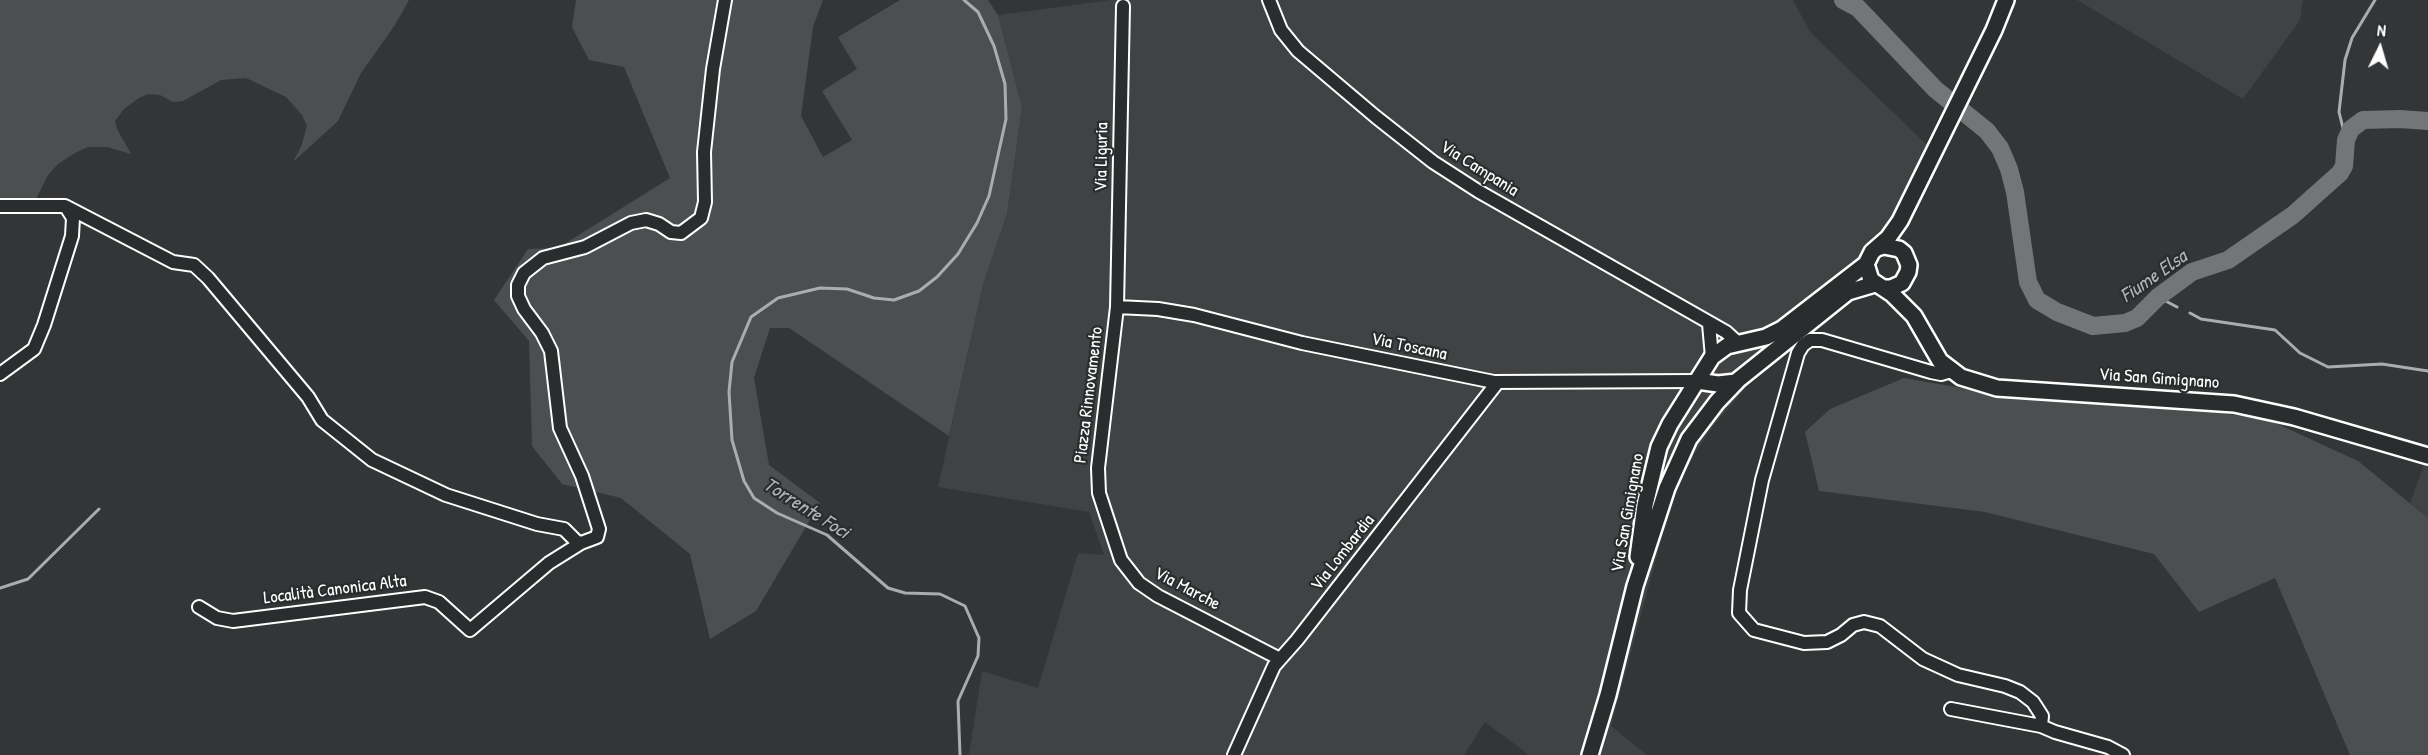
<!DOCTYPE html>
<html>
<head>
<meta charset="utf-8">
<style>
  body { margin:0 }
  #map { position:relative; width:2428px; height:755px; overflow:hidden; background:#333536; font-family:"Patrick Hand",sans-serif }
  canvas { display:block }
  .north { position:absolute; left:2350px; top:18px; width:60px; height:60px; -webkit-text-stroke:4px #2a2d2e; paint-order:stroke; rotate:5deg; font-size:16px; font-weight:700; line-height:24px; text-align:center; color:#fff }
  .north::after { content:''; display:block; margin:auto; width:21px; height:27px; background:#fff; clip-path:polygon(50% 0,100% 100%,50% 72%,0 100%) }
</style>
</head>
<body>
<div id="map">
<canvas width="2428" height="755"></canvas>
<div class="north">N</div>
</div>
<script>
const ctx = document.querySelector('canvas').getContext('2d');
ctx.lineJoin = 'round';
function fillPath(path, color) { ctx.fillStyle = color; ctx.fill(path, 'evenodd'); }
const shape = rows => new Path2D(rows.map(r => 'M' + r).join(''));
function trace(path, color, width, dash) { ctx.strokeStyle = color; ctx.lineWidth = width; ctx.lineCap = dash ? 'butt' : 'round'; ctx.setLineDash(dash || []); ctx.stroke(path); }
function write(font, color, halo, rows, align = 'center') {
  ctx.font = font + ' "Patrick Hand",sans-serif'; ctx.lineWidth = 4.5; ctx.setLineDash([]); ctx.textBaseline = 'middle'; ctx.strokeStyle = halo; ctx.fillStyle = color; for (const [text, x, y, turn = 0] of rows) {
    ctx.save(); ctx.translate(x, y); ctx.rotate((+turn || 0) * Math.PI / 180); ctx.textAlign = isNaN(turn) ? turn : align; if (halo) ctx.strokeText(text, 0, 0); ctx.fillText(text, 0, 0); ctx.restore();
  }
}
fillPath(shape([
  [1111,0,1793,0,1810,32,1927,145,1887,227,1870,242,1862,252,1845,301,1782,353,1748,385,1714,425,1696,451,1680,481,1662,537,1611,726,1647,755,1529,755,1485,722,1464,755,969,755,982,671,1038,688,1078,553,1104,555,1089,512,938,487,983,285,1007,214,1022,107,998,15],
  [2077,0,2303,0,2300,20,2243,99],
  [2428,454,2428,518,2410,503]
]), '#404243');
fillPath(shape([
  [0,0,409,0,395,25,361,73,338,121,293,162,301,147,307,126,302,115,286,97,246,78,221,80,183,101,173,102,160,95,148,94,139,98,124,109,115,121,117,129,131,154,107,147,88,147,75,153,58,164,48,175,29,213,0,213],
  [576,0,823,0,813,27,801,116,823,157,852,140,822,91,857,69,838,37,900,0,988,0,998,15,1022,107,1007,214,983,285,949,436,789,328,770,328,754,378,769,465,820,503,756,611,710,639,690,554,621,498,562,484,532,446,529,341,494,300,528,249,558,248,670,178,624,67,589,60,572,27],
  [1904,378,2008,396,2213,412,2269,420,2358,461,2428,518,2428,755,2350,755,2275,578,2199,612,2154,554,1985,512,1819,491,1805,432,1830,409]
]), '#4c4f50');
trace(shape([
  [2346,140,2339,112,2345,60,2352,38,2375,0],
  [2158,297,2177,307],
  [2190,313,2201,319,2275,330,2300,353,2328,367,2382,364,2428,371],
  [0,588,28,579,99,509],
  [960,755,958,701,978,656,979,638,965,606,940,594,905,593,888,588,827,535,777,513,754,498,744,481,732,440,729,392,732,362,751,317,778,298,820,288,847,289,874,298,894,300,919,291,937,277,958,254,977,223,989,196,1006,119,1005,84,994,46,978,12,964,0]
]), '#abacad', 3);
trace(shape([
  [1843,0,1858,8,1935,89,1987,131,2000,148,2009,169,2015,192,2028,282,2037,300,2057,312,2093,326,2125,323,2137,318,2158,297,2192,272,2228,260,2293,215,2340,173,2344,166,2346,140,2351,129,2363,120,2400,119,2428,121]
]), '#737576', 18);
const minor = shape([
  [1269,0,1281,30,1298,51,1376,117,1433,162,1478,191,1726,332,1738,343],
  [1123,6,1117,307,1098,468,1099,493,1121,560,1139,583,1158,596,1280,659],
  [0,206,65,206,173,262,194,265,208,278,308,397,322,420,372,460,446,495,537,524,564,529,576,541,581,543,597,537,599,529,582,476,560,428,551,351,542,333,524,309,518,296,518,285,524,273,543,258,585,247,631,223,646,220,659,224,671,232,681,233,701,218,705,202,704,152,713,69,725,0],
  [1117,307,1158,309,1194,315,1302,343,1494,382,1697,381],
  [1709,324,1712,357],
  [1951,371,1941,374,1931,372,1822,340,1810,340,1803,345,1798,353,1762,480,1740,590,1739,613,1754,630,1804,643,1827,642,1841,635,1853,625,1864,622,1880,626,1923,659,1958,675,2005,686,2020,692,2033,702,2042,716,2041,726,2055,732,2108,747,2123,755],
  [0,374,34,349,44,325,72,236,73,218,66,207],
  [199,607,217,618,233,621,425,597,439,602,470,630,549,563,581,543],
  [1951,709,2041,726],
  [1234,755,1274,666,1297,640,1497,383]
]);
const major = shape([
  [2006,0,1994,30,1900,221,1888,238,1872,252,1866,264,1871,280,1892,294,1914,316,1940,361,1961,377,1997,388,2234,404,2294,417,2428,456],
  [1877,248,1884,246,1899,249,1904,253,1909,265,1908,272,1902,283,1891,288,1885,288],
  [1697,381,1718,384,1736,382],
  [1638,557,1645,505,1659,447,1670,424,1712,357,1727,346,1766,337,1782,329,1866,264],
  [1590,755,1608,695,1635,586,1667,488,1689,439,1717,402,1738,380,1848,292,1875,284]
]);
trace(minor, '#fff', 16);
trace(major, '#fff', 20);
trace(minor, '#2a2d2e', 12);
trace(major, '#2a2d2e', 15);
write('18px', '#fff', '#2a2d2e', [
  ["Via Liguria",1102,157,-89],
  ["Via Campania",1479,169,32],
  ["Via Toscana",1409,347,12],
  ["Via San Gimignano",2159,379,4],
  ["Piazza Rinnovamento",1089,395,-83],
  ["Via San Gimignano",1628,513,-80],
  ["Via Lombardia",1343,553,-52],
  ["Via Marche",1187,589,28],
  ["Località Canonica Alta",335,590,-7]
]);
write('italic 20px', '#b2b3b4', '#2a2d2e', [
  ["Fiume Elsa",2154,277,-35],
  ["Torrente Foci",806,509,32]
]);
</script>
</body>
</html>
